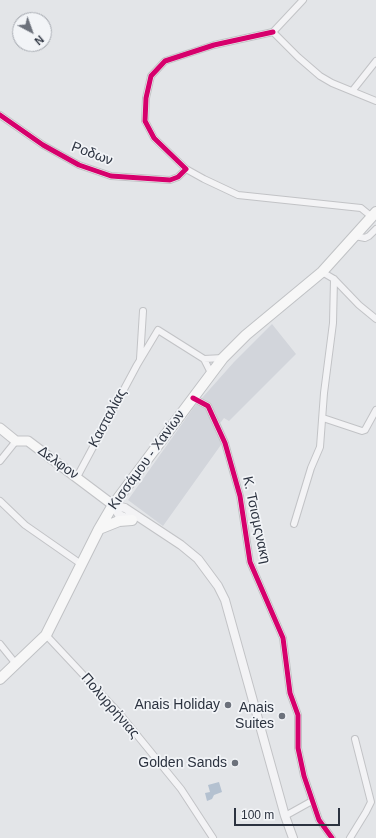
<!DOCTYPE html>
<html>
<head>
<meta charset="utf-8">
<style>
  body { margin:0 }
  #map { position:relative; width:376px; height:838px; overflow:hidden; background:#e3e5e8; font-family:Helvetica,sans-serif }
  canvas { display:block }
  .north { position:absolute; left:12px; top:12px; width:40px; height:40px; box-sizing:border-box; background:#f2f4f7; border:1px solid #a3a7ae; border-radius:50%; rotate:139deg; font-size:11px; font-weight:700; line-height:16px; text-align:center; color:#2c3340 }
  .north::after { content:''; display:block; margin:auto; width:14px; height:18px; background:#6c717b; clip-path:polygon(50% 0,100% 100%,50% 72%,0 100%) }
  .scale { position:absolute; left:234px; top:808px; width:106px; height:18px; box-sizing:border-box; border:2px solid #2c3340; border-top:0; padding-left:5px; font-size:12px; line-height:14px; white-space:nowrap; color:#2c3340; -webkit-text-stroke:3px #f2f4f7; paint-order:stroke }
</style>
</head>
<body>
<div id="map">
<canvas width="376" height="838"></canvas>
<div class="north">N</div>
<div class="scale">100 m</div>
</div>
<script>
const ctx = document.querySelector('canvas').getContext('2d');
ctx.lineJoin = 'round';
function fillPath(path, color) { ctx.fillStyle = color; ctx.fill(path, 'evenodd'); }
const shape = rows => new Path2D(rows.map(r => 'M' + r).join(''));
function trace(path, color, width, dash) { ctx.strokeStyle = color; ctx.lineWidth = width; ctx.lineCap = dash ? 'butt' : 'round'; ctx.setLineDash(dash || []); ctx.stroke(path); }
function write(font, color, halo, rows, align = 'center') {
  ctx.font = font + ' Helvetica,sans-serif'; ctx.lineWidth = 3.5; ctx.setLineDash([]); ctx.textBaseline = 'middle'; ctx.strokeStyle = halo; ctx.fillStyle = color; for (const [text, x, y, turn = 0] of rows) {
    ctx.save(); ctx.translate(x, y); ctx.rotate((+turn || 0) * Math.PI / 180); ctx.textAlign = isNaN(turn) ? turn : align; if (halo) ctx.strokeText(text, 0, 0); ctx.fillText(text, 0, 0); ctx.restore();
  }
}
fillPath(shape([
  [272,324,296,354,229,421,224,418,218,426,223,442,163,526,128,500,194,407,234,362]
]), '#d2d5db');
fillPath(shape([
  [219,782,222,792,214,795,212,799,207,801,205,793,210,792,208,785]
]), '#b4c1d0');
const minor = shape([
  [303,0,273,32,298,57,320,76,332,83,376,101],
  [353,90,376,61],
  [0,115,43,145,79,165,111,176,170,180,178,177,186,169,154,138,145,121,146,98,151,76,165,61,214,45,273,32],
  [186,169,204,179,238,195,361,208,372,217],
  [355,236,365,238,369,236,376,229],
  [322,272,334,279,359,305,376,319],
  [140,359,143,311],
  [204,359,223,358],
  [193,398,208,406,225,443,240,496,250,562,283,638,290,693,298,715,298,748,304,776,319,820,332,838],
  [323,418,362,431,365,430,376,410],
  [0,461,16,441],
  [77,477,137,365,158,330,204,359,211,373],
  [0,501,25,525,81,564],
  [294,524,311,468,320,447,324,393,333,323,334,279],
  [46,635,119,713,181,789,213,838],
  [0,644,16,664],
  [285,816,312,801],
  [350,838,366,812,371,802,355,739]
]);
const tertiary = shape([
  [113,505,125,508,181,545,198,559,218,586,225,600,285,816,293,838],
  [113,505,119,515,131,520]
]);
const secondary = shape([
  [0,428,16,441,28,441,113,505]
]);
const primary = shape([
  [99,529,119,521,132,520],
  [0,679,46,635,99,529,113,505,223,358,246,335,322,272,376,212]
]);
trace(minor, '#c2c3c6', 8);
trace(tertiary, '#c2c3c6', 10);
trace(secondary, '#c2c3c6', 11);
trace(primary, '#c0c2c5', 12);
trace(minor, '#f3f3f5', 6);
trace(tertiary, '#f3f3f5', 8);
trace(secondary, '#f7f7f7', 9);
trace(primary, '#f7f7f7', 10);
trace(shape([
  [0,115,43,145,79,165,111,176,170,180,178,177,186,169,154,138,145,121,146,98,151,76,165,61,214,45,273,32],
  [193,398,208,406,225,443,240,496,250,562,283,638,290,693,298,715,298,748,304,776,319,820,332,838]
]), '#d6006c', 5);
for (const [x, y, r, color] of [
  [228,705,4,"#6c717b"],
  [282,716,4,"#6c717b"],
  [235,763,4,"#6c717b"]
]) { const dot = new Path2D(); dot.arc(x, y, r, 0, 2 * Math.PI); ctx.fillStyle = color; ctx.fill(dot); trace(dot, '#f2f4f7', 1.5); }
write('14px', '#2c3340', '#f2f4f7', [
  ["Ροδων",92,154,21],
  ["Κασταλίας",108,418,-62],
  ["Κισσάμου - Χανίων",147,460,-54],
  ["Δελφον",58,463,36],
  ["Κ. Τσισμςνακη",256,520,78],
  ["Πολυρρήνιας",110,706,49]
]);
write('14px', '#2c3340', '#f2f4f7', [
  ["Anais Holiday",220,705],
  ["Anais",274,708],
  ["Suites",274,724],
  ["Golden Sands",227,763]
], 'right');
</script>
</body>
</html>
